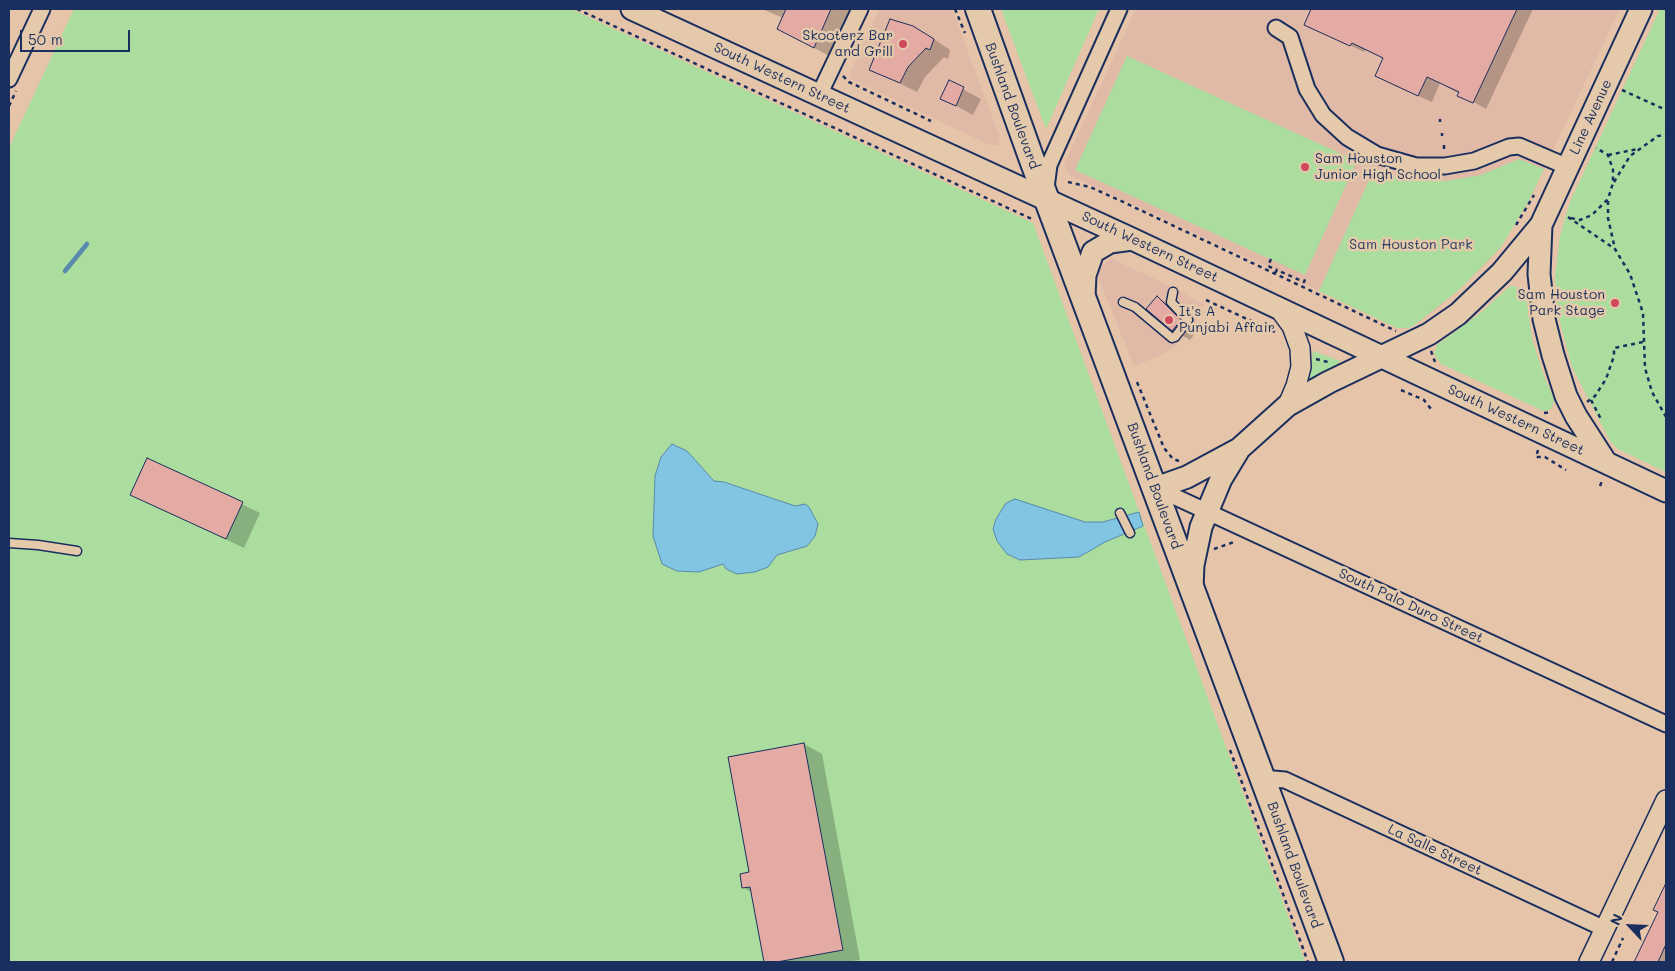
<!DOCTYPE html>
<html>
<head>
<meta charset="utf-8">
<style>
  body { margin:0 }
  #map { position:relative; width:1675px; height:971px; overflow:hidden; background:#e5c4aa; font-family:Mali,sans-serif }
  canvas { display:block }
  .frame { position:absolute; inset:0; border:10px solid #1b2f5e; pointer-events:none }
  .north { position:absolute; left:1605px; top:901px; width:50px; height:50px; -webkit-text-stroke:4px #e4c9ab; paint-order:stroke; rotate:295deg; font-size:14px; font-weight:700; line-height:20px; text-align:center; color:#1b2f5e }
  .north::after { content:''; display:block; margin:auto; width:18px; height:22px; background:#1b2f5e; clip-path:polygon(50% 0,100% 100%,50% 72%,0 100%) }
  .scale { position:absolute; left:20px; top:30px; width:110px; height:22px; box-sizing:border-box; border:2px solid #1b2f5e; border-top:0; padding-left:6px; font-size:15px; line-height:18px; white-space:nowrap; color:#1b2f5e; -webkit-text-stroke:4px #e4c9ab; paint-order:stroke }
</style>
</head>
<body>
<div id="map">
<canvas width="1675" height="971"></canvas>
<div class="frame"></div>
<div class="north">N</div>
<div class="scale">50 m</div>
</div>
<script>
const ctx = document.querySelector('canvas').getContext('2d');
ctx.lineJoin = 'round';
function fillPath(path, color) { ctx.fillStyle = color; ctx.fill(path, 'evenodd'); }
const shape = rows => new Path2D(rows.map(r => 'M' + r).join(''));
function trace(path, color, width, dash) { ctx.strokeStyle = color; ctx.lineWidth = width; ctx.lineCap = dash ? 'butt' : 'round'; ctx.setLineDash(dash || []); ctx.stroke(path); }
function write(font, color, halo, rows, align = 'center') {
  ctx.font = font + ' Mali,sans-serif'; ctx.lineWidth = 5; ctx.setLineDash([]); ctx.textBaseline = 'middle'; ctx.strokeStyle = halo; ctx.fillStyle = color; for (const [text, x, y, turn = 0] of rows) {
    ctx.save(); ctx.translate(x, y); ctx.rotate((+turn || 0) * Math.PI / 180); ctx.textAlign = isNaN(turn) ? turn : align; if (halo) ctx.strokeText(text, 0, 0); ctx.fillText(text, 0, 0); ctx.restore();
  }
}
fillPath(shape([
  [879,9,952,9,1000,137,998,145,990,145,851,79,849,75],
  [1136,9,1620,9,1533,192,1501,247,1481,269,1439,307,1416,324,1402,329,1069,175,1064,165],
  [1110,258,1187,294,1187,296,1204,304,1193,328,1176,346,1161,355,1134,366,1098,277,1098,270]
]), '#e1b9a7');
fillPath(shape([
  [74,9,571,9,1033,223,1305,962,9,962,9,148],
  [1001,9,1099,9,1046,129],
  [1660,9,1666,9,1666,472,1618,449,1610,441,1572,367,1558,314,1555,277,1560,236,1570,202],
  [1127,56,1357,161,1305,275,1075,170],
  [1519,159,1544,169,1528,202,1501,247,1461,288,1416,324,1409,328,1397,328,1319,291,1374,169,1405,180,1445,181,1481,175],
  [1514,286,1524,291,1526,295,1532,339,1544,376,1553,397,1554,402,1550,410,1543,411,1535,407,1441,364,1434,354,1437,345,1478,315,1509,287],
  [1313,351,1340,361,1337,366,1309,381]
]), '#abdd9e');
const water = shape([
  [672,444,687,451,714,481,724,482,795,506,805,504,809,507,818,524,815,536,807,546,777,555,768,567,755,572,737,574,726,569,723,564,699,572,677,571,662,564,653,536,655,476,661,457,672,444],
  [1015,499,1085,522,1103,522,1139,512,1143,526,1105,542,1079,557,1020,560,1007,554,997,541,993,529,996,519,1006,503,1015,499]
]);
fillPath(water, '#82c5e3');
trace(water, '#5989ae', 1);
fillPath(shape([
  [762,9,853,9,831,57,796,38,783,18],
  [1313,9,1533,9,1486,109,1440,83,1432,102,1389,83,1384,58,1365,50,1364,52,1306,24],
  [931,37,950,50,948,59,944,57,925,77,917,92,871,69],
  [949,82,981,99,973,115,942,98],
  [1157,297,1174,307,1197,331,1190,340,1173,330,1148,309],
  [148,459,260,513,244,548,131,494],
  [804,744,822,754,860,960,845,962,765,962,753,893,744,888],
  [1665,888,1666,962,1636,962,1659,912]
]), '#0003');
trace(shape([
  [65,271,87,244]
]), '#5989ae', 4.5);
const building = shape([
  [786,9,831,9,814,48,777,29,786,9],
  [1311,9,1517,9,1473,103,1457,96,1459,92,1427,77,1418,96,1375,76,1383,58,1352,43,1350,46,1304,25,1311,9],
  [890,19,913,26,934,39,930,50,926,48,908,67,900,83,869,70,890,19],
  [949,80,964,87,956,106,940,99,949,80],
  [1157,296,1181,320,1172,331,1146,309,1157,296],
  [147,458,243,502,226,539,130,495,147,458],
  [804,743,843,950,777,962,764,962,750,887,742,888,740,874,749,872,728,757,804,743],
  [1666,883,1666,944,1658,962,1634,962,1658,912,1653,910,1666,883]
]);
fillPath(building, '#e4aba4');
trace(building, '#1b2f5e', 1);
const service = shape([
  [1123,302,1135,307,1172,338,1175,337,1188,320,1171,302,1173,292],
  [1120,513,1130,533],
  [9,543,38,545,77,551]
]);
const minor = shape([
  [1276,28,1290,37,1307,89,1323,115,1347,137,1377,155,1416,166,1445,166,1474,161,1509,147,1519,146,1568,167],
  [9,79,42,9],
  [819,95,860,9],
  [1046,188,1049,165,1119,9],
  [1156,488,1666,724],
  [1262,778,1285,780,1605,929]
]);
const tertiary = shape([
  [1278,307,1292,326,1300,348,1301,367,1296,386,1288,405],
  [1589,962,1666,800]
]);
const secondary = shape([
  [632,9,1132,239,1666,491],
  [1541,225,1539,274,1544,319,1553,355,1566,396,1576,416,1605,461],
  [1084,297,1085,275,1093,252,1110,242,1132,239],
  [1156,488,1187,477,1239,449,1288,405,1329,382,1429,334,1458,314,1502,272,1541,225,1641,9],
  [1192,588,1193,565,1201,527,1221,479,1238,451]
]);
const primary = shape([
  [978,9,1032,160,1331,962]
]);
trace(service, '#1b2f5e', 11);
trace(minor, '#1b2f5e', 19);
trace(tertiary, '#1b2f5e', 22);
trace(secondary, '#1b2f5e', 25);
trace(primary, '#1b2f5e', 28);
trace(shape([
  [577,9,1034,220],
  [955,9,965,33],
  [843,76,849,82,931,121],
  [1622,90,1666,110],
  [9,106,16,91],
  [1440,119,1440,122],
  [1442,133,1442,136],
  [1444,145,1444,149],
  [1608,155,1638,149],
  [1068,182,1090,187,1119,200,1396,331],
  [1614,182,1630,156,1658,136,1666,135],
  [1608,201,1608,218,1615,249],
  [1568,217,1615,249,1630,274,1643,313,1645,368,1652,392,1666,417],
  [1571,218,1580,220,1592,215,1608,199,1613,183,1613,170,1608,155,1596,148],
  [1516,225,1534,195],
  [1271,259,1268,266,1277,270],
  [1275,273,1277,270,1304,282,1306,277],
  [1206,300,1275,332],
  [1431,351,1435,362],
  [1316,359,1328,362],
  [1137,382,1164,448,1173,459,1179,461],
  [1401,390,1424,400,1431,409],
  [1591,400,1602,421],
  [1587,402,1595,396,1606,379,1614,356,1614,348,1643,342],
  [1544,413,1551,412],
  [1538,450,1536,457,1545,457,1566,470],
  [1600,486,1602,481],
  [1214,549,1234,542],
  [1230,750,1308,962],
  [1612,962,1623,938]
]), '#1b2f5e', 2.5, [4, 4]);
trace(service, '#e4c9ab', 8);
trace(minor, '#e4c9ab', 15);
trace(tertiary, '#e4c9ab', 19);
trace(secondary, '#e4c9ab', 21);
trace(primary, '#e4c9ab', 24);
for (const [x, y, r, color] of [
  [903,44,5,"#d1495b"],
  [1305,167,5,"#d1495b"],
  [1615,303,5,"#d1495b"],
  [1169,320,5,"#d1495b"]
]) { const dot = new Path2D(); dot.arc(x, y, r, 0, 2 * Math.PI); ctx.fillStyle = color; ctx.fill(dot); trace(dot, '#e4c9ab', 2); }
write('14px', '#1b2f5e', '#e4c9ab', [
  ["Skooterz Bar",893,36],
  ["and Grill",893,52],
  ["Sam Houston",1315,159,"left"],
  ["Junior High School",1315,175,"left"],
  ["Sam Houston",1605,295],
  ["Park Stage",1605,311],
  ["It's A",1179,312,"left"],
  ["Punjabi Affair",1179,328,"left"]
], 'right');
write('14px', '#1b2f5e', '#e4c9ab', [
  ["South Western Street",782,78,25],
  ["Bushland Boulevard",1012,106,70],
  ["Line Avenue",1591,117,-65],
  ["South Western Street",1150,247,25],
  ["South Western Street",1516,420,25],
  ["Bushland Boulevard",1154,486,70],
  ["South Palo Duro Street",1411,606,25],
  ["La Salle Street",1435,850,25],
  ["Bushland Boulevard",1294,865,70]
]);
write('14px', '#294064', '#e4c9ab', [
  ["Sam Houston Park",1411,245]
]);
</script>
</body>
</html>
